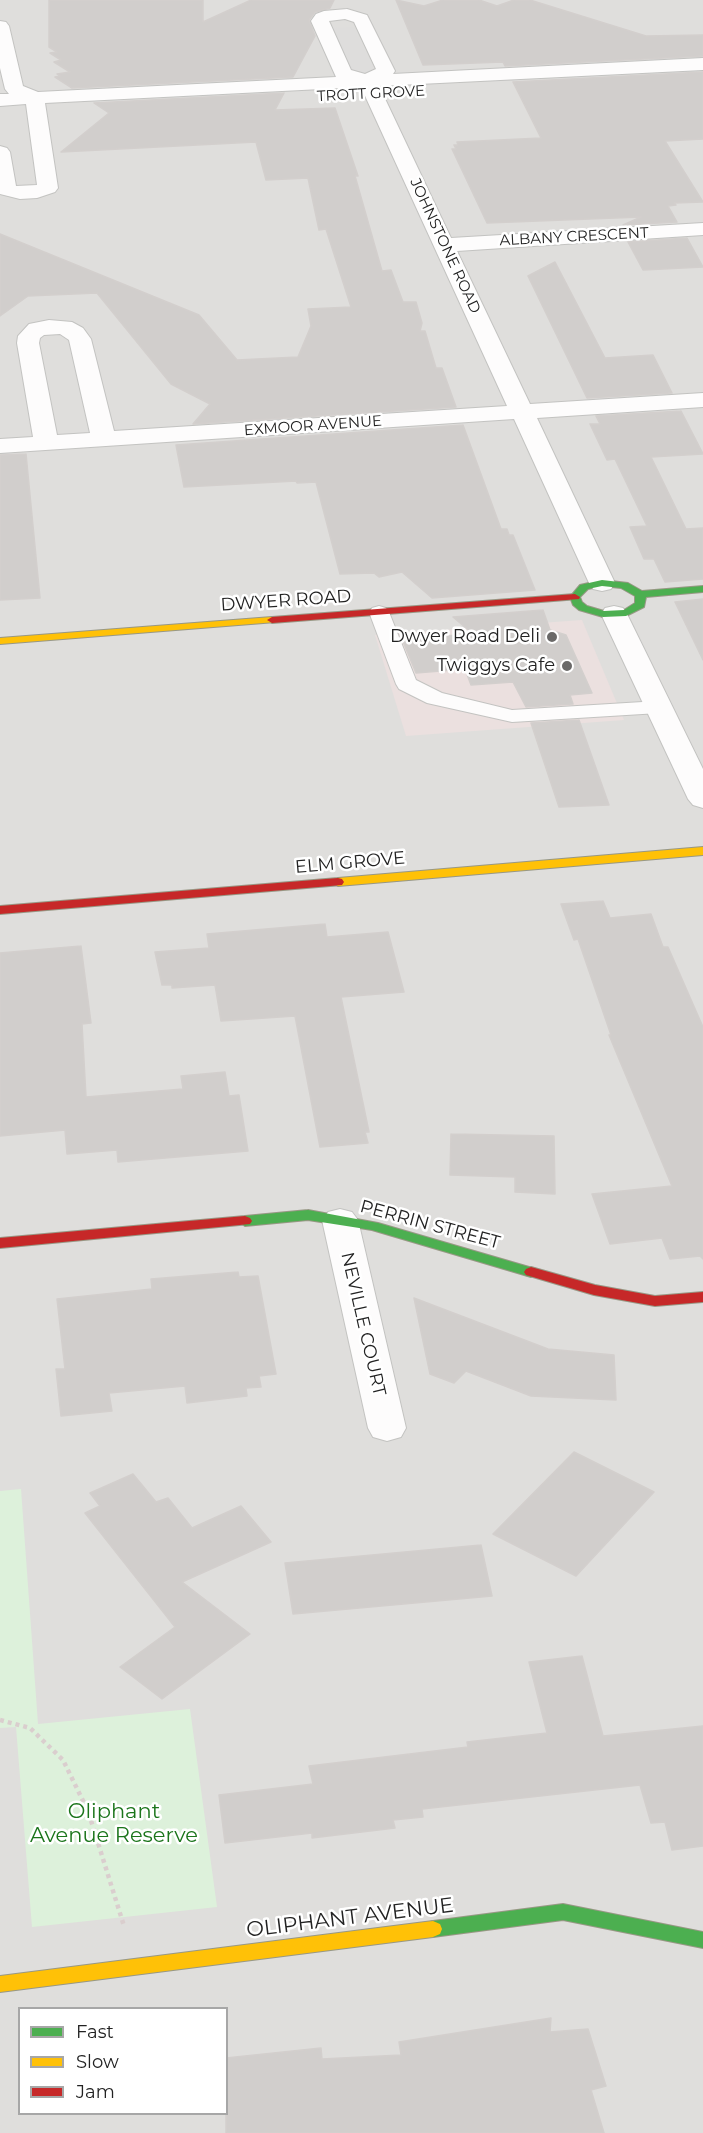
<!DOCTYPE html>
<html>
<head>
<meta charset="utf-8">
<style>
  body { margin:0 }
  #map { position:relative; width:703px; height:2133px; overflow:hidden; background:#f0eeeb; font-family:Montserrat,sans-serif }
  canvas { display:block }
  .legend { position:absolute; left:18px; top:2007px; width:210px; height:108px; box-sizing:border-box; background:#fff; border:2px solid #a7a7a7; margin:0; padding:8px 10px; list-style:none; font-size:18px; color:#222 }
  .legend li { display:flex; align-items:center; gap:12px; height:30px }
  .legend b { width:30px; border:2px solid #a7a7a7 }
</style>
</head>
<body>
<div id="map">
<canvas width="703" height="2133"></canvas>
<ul class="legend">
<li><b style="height:8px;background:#4caf50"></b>Fast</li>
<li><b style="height:8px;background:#ffc107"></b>Slow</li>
<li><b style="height:8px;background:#c62828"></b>Jam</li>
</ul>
</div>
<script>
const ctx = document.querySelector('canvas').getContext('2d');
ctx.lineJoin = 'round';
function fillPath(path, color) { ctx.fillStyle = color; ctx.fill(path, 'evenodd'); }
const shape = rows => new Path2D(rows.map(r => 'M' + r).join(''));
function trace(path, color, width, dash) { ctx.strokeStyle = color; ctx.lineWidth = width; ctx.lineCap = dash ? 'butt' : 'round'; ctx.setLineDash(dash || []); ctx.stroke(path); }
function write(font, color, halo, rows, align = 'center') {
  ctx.font = font + ' Montserrat,sans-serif'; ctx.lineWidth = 5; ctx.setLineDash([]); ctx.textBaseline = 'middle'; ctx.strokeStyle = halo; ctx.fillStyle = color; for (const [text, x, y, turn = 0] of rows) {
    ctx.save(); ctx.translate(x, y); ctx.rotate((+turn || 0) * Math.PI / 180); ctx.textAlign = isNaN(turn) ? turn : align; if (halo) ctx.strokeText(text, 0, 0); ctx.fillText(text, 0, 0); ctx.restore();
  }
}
fillPath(shape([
  [0,0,703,0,703,2133,0,2133],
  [20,2008,226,2008,226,2114,20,2114]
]), '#dfdedc');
fillPath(shape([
  [582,620,624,720,406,736,375,635]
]), '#ebe0df');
fillPath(shape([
  [21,1489,38,1724,190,1709,217,1907,32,1927,16,1727,0,1728,0,1491]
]), '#ddf1db');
fillPath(shape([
  [354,27,376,73,353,75,332,28]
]), '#dedddc');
const building = shape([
  [49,0,203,0,203,22,251,0,334,0,330,8,315,12,309,20,315,36,293,77,72,88,55,77,60,76,57,74,70,72,54,62,61,60,50,53,57,52,49,47,49,0],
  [396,0,424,6,443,0,479,0,497,6,514,0,530,0,646,36,703,35,703,56,505,66,503,62,423,65,396,0],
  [703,72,703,139,665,141,703,202,674,203,676,205,668,206,677,222,623,225,641,217,487,223,452,149,456,149,454,145,458,145,457,142,541,138,513,82,703,72],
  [284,93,275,110,335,108,358,176,355,176,382,271,391,270,403,302,416,302,422,323,420,331,425,331,436,368,442,368,456,407,193,424,210,404,171,384,97,293,28,296,0,316,0,234,199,315,237,360,298,357,311,326,308,309,351,307,326,229,319,230,308,178,266,180,256,142,61,152,109,113,94,103,284,93],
  [687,238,703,267,643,270,628,242,687,238],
  [555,262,605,358,653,355,672,393,587,398,528,276,555,262],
  [681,411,703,454,651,457,686,529,703,528,703,579,665,582,654,559,644,559,630,527,647,526,615,459,607,460,590,424,600,424,596,416,681,411],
  [463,425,501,529,507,529,509,535,513,535,535,590,432,598,402,572,379,577,374,573,340,574,316,482,297,483,296,481,184,487,176,445,463,425],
  [26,454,40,598,0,600,0,455,26,454],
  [703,599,703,660,675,602,703,599],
  [543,610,550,630,566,635,592,693,570,695,573,704,526,707,513,682,471,685,465,669,416,673,402,639,473,634,453,617,543,610],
  [579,720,609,805,559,807,531,723,579,720],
  [603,901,610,918,651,914,663,947,668,947,703,1027,703,1259,700,1256,670,1259,662,1238,610,1244,592,1194,672,1186,609,1035,611,1035,578,939,574,940,561,904,603,901],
  [325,924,327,937,388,932,404,992,341,997,369,1132,365,1132,368,1143,320,1147,295,1016,221,1021,215,985,172,988,172,985,162,985,155,952,209,948,207,934,325,924],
  [81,946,91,1023,82,1024,86,1097,183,1089,181,1076,225,1072,229,1096,239,1095,248,1151,118,1162,117,1150,67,1154,65,1130,0,1136,0,953,81,946],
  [451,1134,554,1136,555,1194,515,1192,515,1177,450,1175,451,1134],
  [238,1272,239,1277,258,1276,276,1374,259,1376,261,1387,246,1388,247,1396,187,1403,185,1386,109,1393,112,1411,61,1416,56,1369,65,1369,57,1299,152,1289,151,1279,238,1272],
  [414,1298,548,1349,614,1355,616,1400,531,1396,466,1371,454,1383,430,1374,414,1298],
  [574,1452,654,1492,576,1576,493,1534,574,1452],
  [133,1474,156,1502,168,1498,192,1528,241,1506,271,1542,182,1582,250,1634,162,1699,120,1667,175,1627,85,1513,100,1506,90,1493,133,1474],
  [481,1545,492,1596,293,1614,285,1563,481,1545],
  [582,1656,603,1736,703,1726,703,1846,672,1850,665,1822,651,1823,640,1785,422,1809,423,1817,393,1820,395,1828,312,1838,312,1833,225,1843,219,1795,313,1784,309,1766,468,1747,467,1742,547,1733,529,1662,582,1656],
  [551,2018,550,2032,588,2029,606,2086,591,2090,604,2133,226,2133,226,2058,321,2048,322,2059,401,2055,399,2042,551,2018]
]);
fillPath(building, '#d1cecc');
trace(building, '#d3cfcd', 1.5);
const lane = shape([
  [379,606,386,608,389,612,416,680,442,693,512,710,659,701,667,702,670,707,667,712,659,713,512,722,427,703,399,689,396,684,369,612,372,608,379,606]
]);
const street = shape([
  [347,9,367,15,395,71,393,74,703,58,703,70,379,86,451,238,703,223,703,235,457,251,530,404,703,393,703,407,537,418,615,583,611,589,602,591,593,589,589,583,514,419,0,453,0,439,33,437,17,343,18,336,29,324,49,320,72,322,83,328,91,339,114,431,507,406,361,87,45,103,58,188,55,192,37,198,20,199,0,194,0,146,7,148,10,152,16,186,37,185,26,104,0,106,0,94,9,94,5,89,0,68,0,21,6,22,9,26,23,86,38,92,336,77,311,21,316,14,324,11,347,9],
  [345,19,354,22,376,69,365,74,351,70,329,21,345,19],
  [60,334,69,340,90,433,57,435,39,343,40,338,44,335,60,334],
  [614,606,623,608,627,614,703,769,703,808,693,805,688,799,601,614,605,608,614,606],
  [340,1209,352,1212,358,1220,406,1428,401,1437,387,1441,373,1437,368,1428,322,1220,328,1212,340,1209]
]);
const fast = shape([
  [602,580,628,583,642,591,703,586,703,592,646,597,644,607,626,616,603,617,579,610,573,605,570,597,580,585,602,580],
  [602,586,621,588,635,596,635,603,624,610,604,611,587,606,582,602,580,597,588,589,602,586],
  [308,1210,378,1223,536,1269,538,1272,531,1277,372,1230,308,1220,245,1226,238,1221,245,1216,308,1210],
  [563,1904,703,1932,703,1948,563,1920,433,1937,426,1934,424,1929,426,1924,433,1921,563,1904]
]);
const slow = shape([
  [272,617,277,620,276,622,0,644,0,638,272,617],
  [703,847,703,855,338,886,332,882,338,878,703,847],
  [433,1921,440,1924,442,1929,440,1934,433,1937,0,1992,0,1976,433,1921]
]);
const jam = shape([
  [575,594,580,597,579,599,272,623,267,620,272,617,575,594],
  [338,878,342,879,344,882,342,885,0,914,0,906,338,878],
  [245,1216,250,1218,252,1221,250,1224,0,1248,0,1238,245,1216],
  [531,1267,595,1285,655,1296,703,1292,703,1302,655,1306,594,1295,526,1275,524,1272,526,1269,531,1267]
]);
trace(lane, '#c3c3c1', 2);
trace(street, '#c3c3c1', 2);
trace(fast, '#989885', 2);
trace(slow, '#989885', 2);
trace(jam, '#989885', 2);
trace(shape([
  [0,1720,30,1728,63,1760,88,1811,124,1926]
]), '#dacece', 4.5, [4, 4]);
fillPath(lane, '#fdfcfc');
fillPath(street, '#fdfcfc');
fillPath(fast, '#4caf50');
fillPath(slow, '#ffc107');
fillPath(jam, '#c62828');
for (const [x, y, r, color] of [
  [552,637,6,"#6a6968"],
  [567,666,6,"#6a6968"]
]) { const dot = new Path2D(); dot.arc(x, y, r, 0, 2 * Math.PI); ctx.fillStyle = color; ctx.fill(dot); trace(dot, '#fff', 2); }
write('15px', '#222', '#fff', [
  ["TROTT GROVE",371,94,-3],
  ["ALBANY CRESCENT",574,237,-3],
  ["JOHNSTONE ROAD",445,246,65],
  ["EXMOOR AVENUE",313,426,-4]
]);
write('18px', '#222', '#fff', [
  ["DWYER ROAD",286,601,-4],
  ["ELM GROVE",350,863,-5],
  ["PERRIN STREET",430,1225,15],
  ["NEVILLE COURT",363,1324,77]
]);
write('18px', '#222', '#fff', [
  ["Dwyer Road Deli",540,637],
  ["Twiggys Cafe",555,666]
], 'right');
write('21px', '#1b751b', '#fff', [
  ["Oliphant",114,1812],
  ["Avenue Reserve",114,1836]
]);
write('21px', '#222', '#fff', [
  ["OLIPHANT AVENUE",350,1918,-7]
]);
</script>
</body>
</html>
